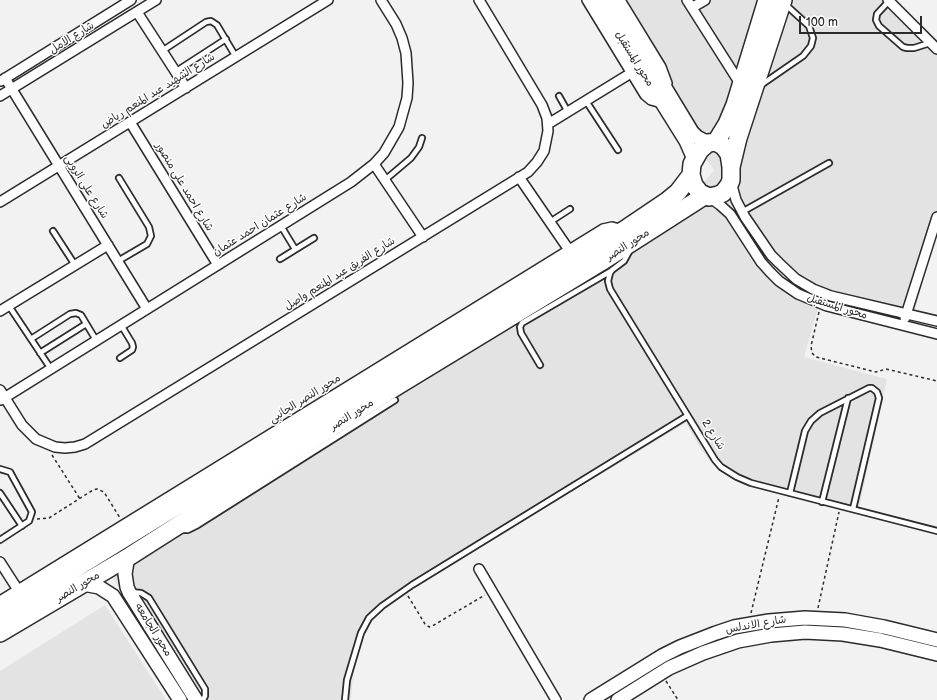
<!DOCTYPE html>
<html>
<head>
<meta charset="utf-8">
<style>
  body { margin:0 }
  #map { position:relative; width:937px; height:700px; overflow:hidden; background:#f2f2f2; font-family:"Balsamiq Sans",sans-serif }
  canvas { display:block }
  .scale { position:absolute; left:799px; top:16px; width:123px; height:18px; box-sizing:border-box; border:2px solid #2b2b2b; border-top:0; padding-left:5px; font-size:12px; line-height:14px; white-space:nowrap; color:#2b2b2b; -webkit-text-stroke:3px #fff; paint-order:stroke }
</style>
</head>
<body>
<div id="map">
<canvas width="937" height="700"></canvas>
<div class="scale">100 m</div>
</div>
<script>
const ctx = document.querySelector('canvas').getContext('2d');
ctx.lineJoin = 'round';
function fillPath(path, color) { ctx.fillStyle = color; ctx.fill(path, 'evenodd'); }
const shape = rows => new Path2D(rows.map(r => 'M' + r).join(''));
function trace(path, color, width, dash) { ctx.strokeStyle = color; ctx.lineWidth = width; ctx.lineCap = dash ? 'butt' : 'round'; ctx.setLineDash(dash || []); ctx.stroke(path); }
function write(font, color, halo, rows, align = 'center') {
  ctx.font = font + ' "Balsamiq Sans","Playpen Sans Arabic",sans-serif'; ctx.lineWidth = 3; ctx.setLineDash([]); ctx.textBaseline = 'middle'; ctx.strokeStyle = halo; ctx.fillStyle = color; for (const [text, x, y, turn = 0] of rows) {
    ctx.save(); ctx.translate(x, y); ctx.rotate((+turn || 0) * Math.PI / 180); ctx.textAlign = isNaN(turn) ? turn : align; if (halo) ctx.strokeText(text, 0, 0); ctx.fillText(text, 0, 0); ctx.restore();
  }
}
fillPath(shape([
  [605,0,895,0,937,40,937,234,929,256,913,320,821,298,804,357,887,379,858,513,738,481,723,472,711,462,700,448,686,423,398,596,371,623,364,635,355,661,353,675,351,700,189,700,103,562,683,200,700,187,714,170,670,107],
  [105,605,166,700,0,700,0,671]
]), '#e3e3e3');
const lane = shape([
  [889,1,877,14,876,20,879,26,903,47,907,48,914,48,930,43],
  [162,51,206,22,211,21,217,25,236,57],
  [175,72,226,39],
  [761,85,803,56,811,46,813,38,809,26,786,5],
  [559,96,568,112],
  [586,101,618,150],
  [385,180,411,158,419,147,422,138],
  [742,212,829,163],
  [550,222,570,209],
  [281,226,295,249],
  [53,231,75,265],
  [630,250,624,261,612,270,610,273,608,281,610,289,715,460,721,467,737,477,751,483,937,531],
  [280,259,314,238],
  [118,261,147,244,151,236,149,227,119,178],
  [9,306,51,369],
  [31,339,70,314,76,313,81,315,96,340],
  [40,353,86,324],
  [120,358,132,350,133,347,132,343,121,325],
  [540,365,521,333,520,327,522,323,611,271],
  [0,469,10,472,32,512,29,521,0,540],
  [0,493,22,526],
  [790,493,805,431,811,421,820,413,869,388,872,388,877,392,879,398,853,509],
  [822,502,848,398],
  [182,530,188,530,196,526,395,400],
  [131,592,141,593,149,598,205,689,205,696,203,700],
  [345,700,347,680,361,633,369,618,382,606,412,585,687,416]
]);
const street = shape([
  [587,0,645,95,651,100,662,103],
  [620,0,661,67,667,83],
  [687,0,741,85],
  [888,0,937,49],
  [693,7,705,0],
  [137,12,186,88],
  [5,78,147,309],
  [1,81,131,0],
  [0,96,156,0],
  [130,122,218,265],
  [548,124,631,73],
  [374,164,423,237],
  [519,177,569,250],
  [731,182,736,200,745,217,771,255,779,263,796,279,813,289,831,296,937,321],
  [709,197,720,205,730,214,761,262,770,272,779,281,798,294,827,306,937,334],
  [0,202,328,0],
  [0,311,108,245],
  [905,318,937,217],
  [0,390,22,425,36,439,55,447,65,448,75,447,85,444,528,172,537,162,544,151,548,131,547,118,542,105,479,0],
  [1,400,351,182,374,164,384,153,399,127,407,98,408,83,406,53,402,38,396,24,381,0],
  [0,562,18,590],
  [479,569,556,700],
  [0,601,603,229,612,227,624,230]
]);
const secondary = shape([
  [598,0,686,141,694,159],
  [612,0,692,132,697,137,708,143],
  [130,556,127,562,125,574,127,587,129,592,196,700],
  [83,584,99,587,113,596,180,700],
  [591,700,662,656,680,647,716,633,734,627,769,621,805,618,845,620,884,627,937,640],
  [618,700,669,668,703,653,738,641,771,635,805,632,843,634,880,640,937,654]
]);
const highway = shape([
  [716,142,723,146,729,154,731,167,731,180,729,185,723,193,718,195,709,197,700,193,694,185,691,175,692,164,700,150,708,143,716,142],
  [716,142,727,124,735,105,767,0],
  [731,167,738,138,783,0],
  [0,615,624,230,667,201,678,192,691,175],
  [0,633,130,556,397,386,601,262,704,196]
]);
trace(lane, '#2b2b2b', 8);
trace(street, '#2b2b2b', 12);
trace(secondary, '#2b2b2b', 16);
trace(highway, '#2b2b2b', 20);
trace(shape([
  [819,312,811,346,812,353,816,357,876,372,886,369,937,381],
  [52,455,80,499],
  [37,519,49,518,93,490,97,489,104,492,120,518],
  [408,596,425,624,429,627,434,625,485,595],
  [818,608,839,512],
  [751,613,779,497],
  [666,681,678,700]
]), '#2b2b2b', 1.5, [3, 3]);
trace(lane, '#fff', 4.5);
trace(street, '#fff', 9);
trace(secondary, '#fff', 13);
trace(highway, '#fff', 17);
write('11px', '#2b2b2b', '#fff', [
  ["شارع الامل",72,38,-32],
  ["محور المستقبل",634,59,58],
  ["شارع الشهيد عبد المنعم رياض",158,91,-32],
  ["شارع على الروبى",86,187,58],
  ["شارع احمد على منصور",184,187,59],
  ["شارع عثمان احمد عثمان",260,225,-32],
  ["محور النصر",628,245,-33],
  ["شارع الفريق عبد المنعم واصل",340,274,-32],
  ["محور المستقبل",837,307,17],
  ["محور النصر الجانبى",305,399,-32],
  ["محور النصر",352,415,-32],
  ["شارع 2",713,435,58],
  ["محور النصر",78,587,-31],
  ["شارع الاندلس",756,625,-10],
  ["محور الجامعه",153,630,58]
]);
</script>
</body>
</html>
